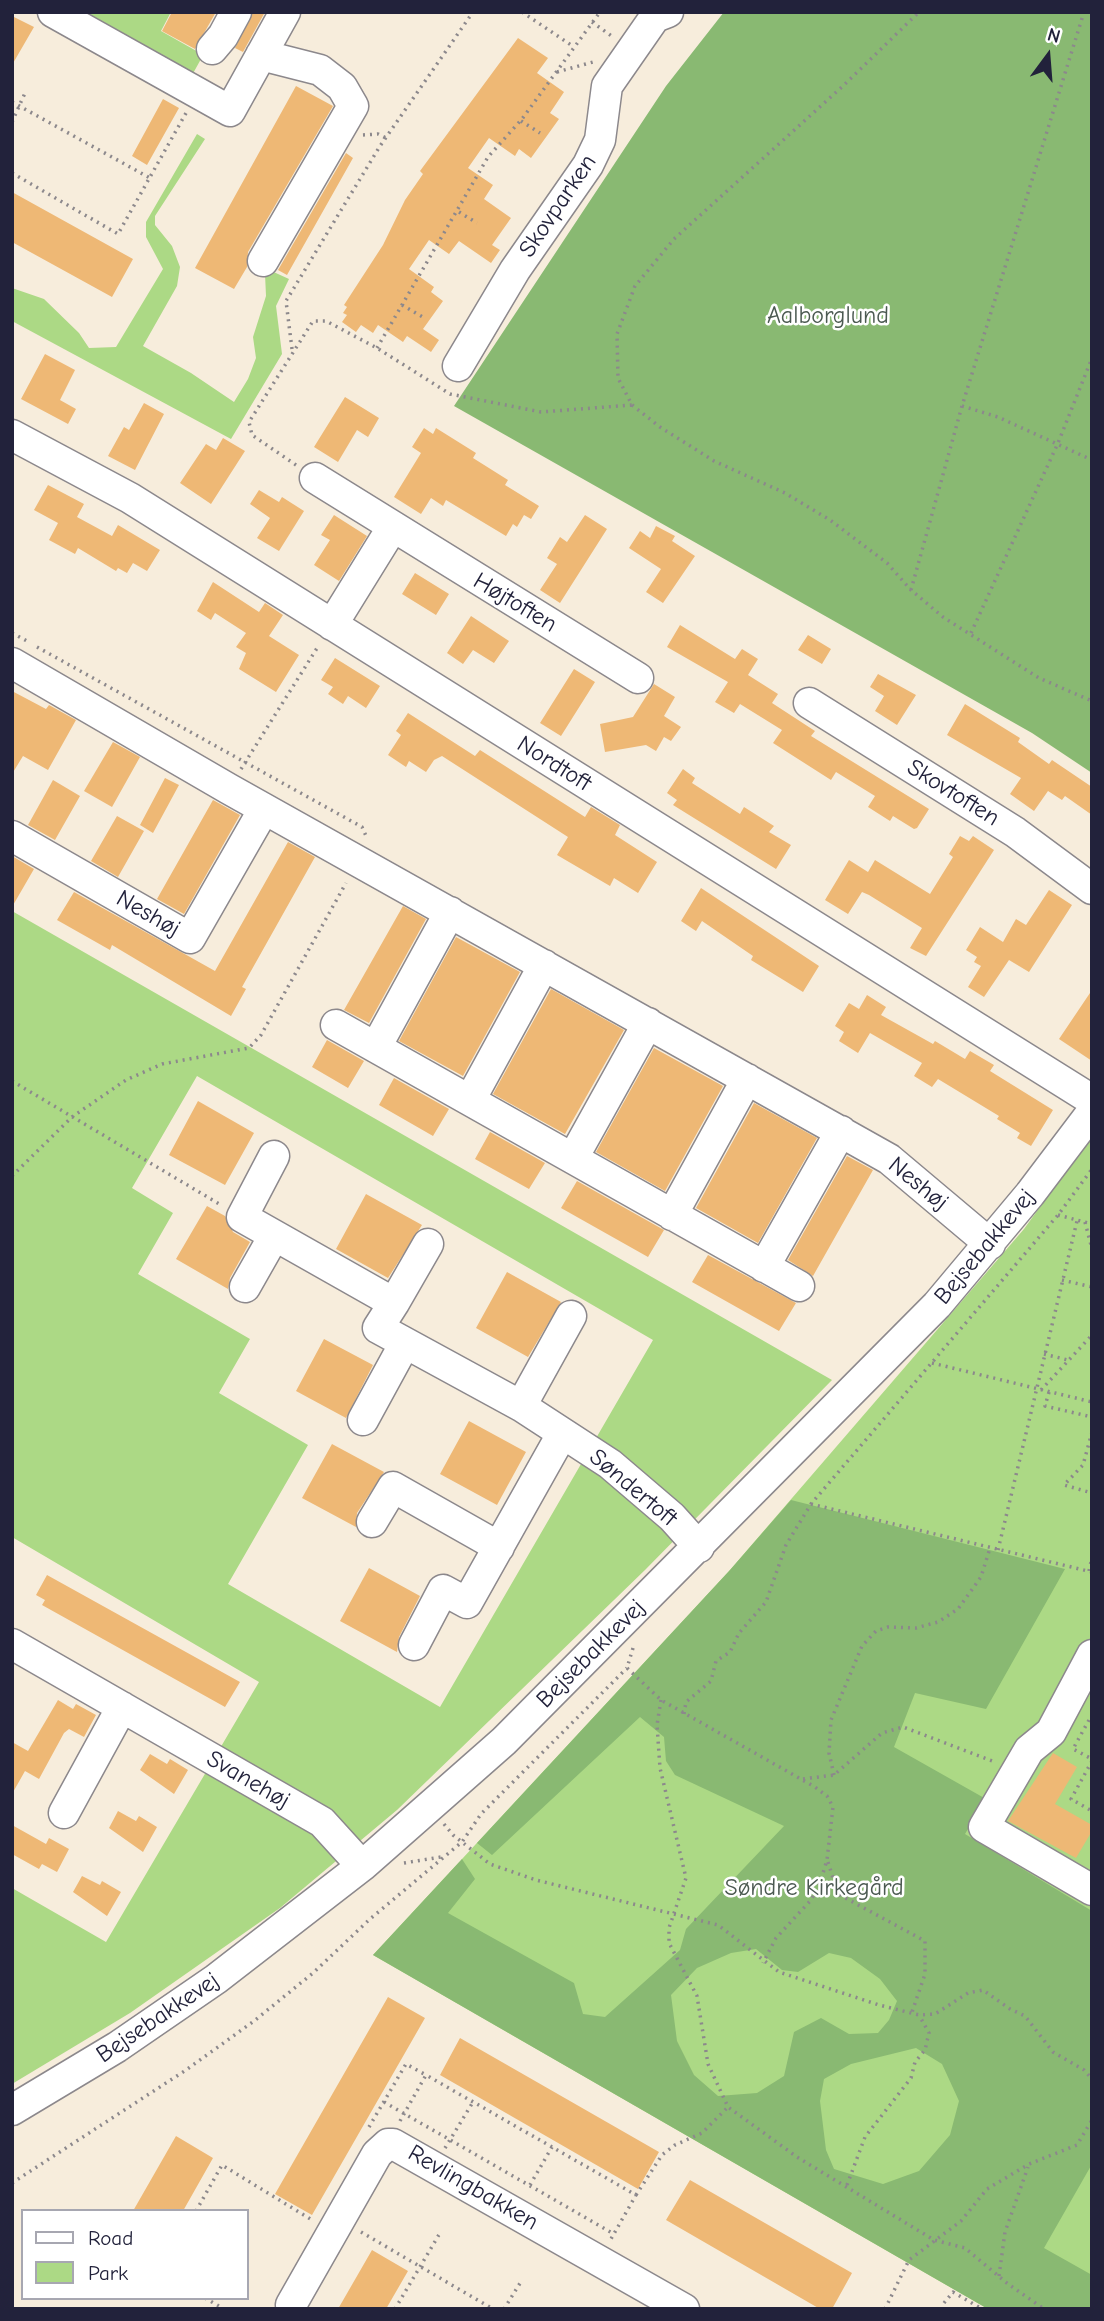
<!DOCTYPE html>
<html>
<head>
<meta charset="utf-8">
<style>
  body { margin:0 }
  #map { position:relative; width:1104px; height:2321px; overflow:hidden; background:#f7eddc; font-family:"Comic Neue",sans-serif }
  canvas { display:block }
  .frame { position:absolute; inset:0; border:14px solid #22223b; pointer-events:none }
  .legend { position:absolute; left:21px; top:2209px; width:228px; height:91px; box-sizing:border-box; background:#fff; border:2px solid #a7a7b1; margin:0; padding:9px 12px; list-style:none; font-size:21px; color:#22223b }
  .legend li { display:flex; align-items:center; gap:14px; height:35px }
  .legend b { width:35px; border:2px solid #a7a7b1 }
  .north { position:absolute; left:1013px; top:21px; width:70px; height:70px; -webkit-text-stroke:5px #fff; paint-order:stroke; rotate:16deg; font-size:19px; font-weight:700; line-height:28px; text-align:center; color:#22223b }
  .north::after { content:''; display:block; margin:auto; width:24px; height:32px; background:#22223b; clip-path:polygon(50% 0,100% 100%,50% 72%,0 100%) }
</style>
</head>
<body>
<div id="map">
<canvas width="1104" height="2321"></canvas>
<div class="frame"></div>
<ul class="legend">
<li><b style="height:9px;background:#fff"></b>Road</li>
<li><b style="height:19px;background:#acd985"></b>Park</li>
</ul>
<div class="north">N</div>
</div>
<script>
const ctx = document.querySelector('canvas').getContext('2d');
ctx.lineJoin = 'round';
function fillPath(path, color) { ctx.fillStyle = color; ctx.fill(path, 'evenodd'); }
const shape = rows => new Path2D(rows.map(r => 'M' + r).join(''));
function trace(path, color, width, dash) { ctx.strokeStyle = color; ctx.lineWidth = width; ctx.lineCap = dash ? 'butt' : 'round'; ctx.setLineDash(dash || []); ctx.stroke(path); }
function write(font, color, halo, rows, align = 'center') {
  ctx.font = font + ' "Comic Neue",sans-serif'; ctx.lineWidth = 5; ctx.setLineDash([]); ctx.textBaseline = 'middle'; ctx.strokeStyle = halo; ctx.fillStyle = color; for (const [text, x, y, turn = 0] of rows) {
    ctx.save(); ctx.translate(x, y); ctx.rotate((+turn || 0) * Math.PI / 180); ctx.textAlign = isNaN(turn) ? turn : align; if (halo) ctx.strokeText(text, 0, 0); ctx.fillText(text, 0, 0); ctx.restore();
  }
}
fillPath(shape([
  [74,12,171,12,161,31,200,53,201,59,191,77],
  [197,134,205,139,155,216,155,225,172,246,180,267,177,286,143,346,191,373,234,402,248,379,256,358,253,337,266,296,265,274,267,269,289,279,276,306,282,354,231,439,12,321,12,288,44,299,79,333,89,348,116,347,163,269,146,237,146,222],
  [12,911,832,1380,645,1570,397,1810,280,1908,130,2013,12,2084,12,1888,106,1942,259,1682,12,1537],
  [197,1076,653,1340,440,1707,228,1584,308,1445,219,1393,250,1339,138,1274,173,1213,132,1188],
  [1092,1135,1092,2309,988,2309,373,1955,730,1570,1024,1229]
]), '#acd985');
fillPath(shape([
  [724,12,1092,12,1092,773,1032,733,454,406,666,86],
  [791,1500,1065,1569,986,1709,915,1693,894,1747,986,1799,965,1834,1092,1911,1092,2164,1044,2248,1092,2275,1092,2309,988,2309,373,1955,462,1859,475,1879,448,1913,574,1983,583,2014,605,2017,680,1950,686,1929,784,1826,675,1775,666,1761,664,1737,640,1717,492,1855,477,1843,730,1570],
  [756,1949,782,1970,798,1972,829,1953,851,1958,880,1979,897,2001,889,2020,878,2033,849,2034,821,2018,794,2032,784,2076,757,2093,718,2096,694,2075,677,2041,671,1995,697,1968,731,1953],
  [916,2048,942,2064,959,2101,950,2135,919,2171,883,2184,834,2169,826,2150,820,2101,824,2079,851,2064]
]), '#89b972');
fillPath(shape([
  [172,12,216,12,195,49,162,31],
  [253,12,265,12,243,52,235,48],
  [12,16,34,27,12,65],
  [518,38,548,58,537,73,564,92,550,113,559,119,531,158,519,149,515,156,489,138,468,168,493,185,484,199,511,218,492,245,500,250,491,263,459,241,449,254,429,240,409,269,434,287,431,292,443,301,423,329,439,340,431,352,407,336,403,342,378,325,373,333,361,325,356,332,342,322,347,315,343,313,347,307,344,305,383,245,405,200,423,174,420,171],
  [296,86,333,106,248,252,247,267,234,289,195,268],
  [163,99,179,108,147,165,132,156],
  [346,153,353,158,287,275,278,270],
  [12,192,133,259,112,297,12,242],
  [45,354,75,370,60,400,76,409,68,424,21,399],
  [345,397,379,418,368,437,357,430,338,462,314,447],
  [144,403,164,414,135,470,108,456,124,427,129,430],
  [424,428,433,434,436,428,476,453,473,458,508,480,505,485,539,506,531,519,524,515,517,527,513,524,506,536,446,500,443,506,431,498,421,514,394,497,421,453,412,447],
  [223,438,245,451,211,504,180,483,206,444,216,450],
  [48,485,84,504,77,517,112,536,118,525,160,550,147,571,133,563,127,573,118,568,116,571,78,548,75,554,49,540,58,523,34,510],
  [259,490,279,502,282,497,304,511,279,551,257,538,270,518,250,504],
  [334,515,367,536,339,581,314,565,330,540,321,535],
  [585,515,607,529,560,603,540,590,557,564,547,558,560,537,567,542],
  [656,526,675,536,672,541,695,556,663,603,646,592,661,569,629,548,640,531,650,538],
  [415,573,449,594,436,615,402,594],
  [213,582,259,612,265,603,283,615,269,636,299,655,276,692,239,669,246,653,236,647,246,633,215,613,211,620,197,611],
  [471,616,509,641,494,663,473,650,463,664,447,653],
  [680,625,735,659,742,649,758,659,748,675,778,694,772,703,815,731,811,736,929,809,917,828,914,829,893,816,890,821,868,807,875,796,836,772,831,780,773,743,782,730,740,704,734,713,715,702,728,682,667,647],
  [808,635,831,649,822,664,798,650],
  [335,658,380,686,366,708,348,696,343,704,328,694,333,687,321,680],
  [574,669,595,682,561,736,540,723],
  [878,674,916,695,897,725,875,711,884,696,870,687],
  [654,684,675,697,664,716,681,727,671,741,664,737,656,751,646,745,605,752,600,724,633,717],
  [12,691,46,709,49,705,76,720,48,770,23,756,12,774],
  [965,704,1020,738,1018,742,1049,764,1052,760,1092,787,1092,815,1065,796,1062,800,1048,791,1034,811,1010,794,1021,778,947,735],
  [408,713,475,756,480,750,585,817,591,807,620,825,615,835,657,862,638,893,614,878,610,886,557,855,568,837,442,756,434,760,426,772,409,761,406,767,388,755,401,735,396,731],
  [113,742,140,757,112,807,84,791],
  [683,769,695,778,692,783,740,814,744,807,774,826,769,832,791,845,776,869,673,805,677,800,667,793],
  [165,778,179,785,153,833,140,825],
  [53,780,80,796,55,840,28,825],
  [213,800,240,815,184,914,157,899],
  [117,816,144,831,118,877,91,861],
  [960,836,969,841,973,836,994,850,926,956,910,948,922,928,869,895,862,892,848,914,825,900,849,860,868,872,875,860,930,894,953,857,949,854],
  [288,842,315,857,242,987,246,989,231,1016,112,945,110,950,57,920,74,892,215,971],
  [12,856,34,869,12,907],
  [701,888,819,966,803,992,751,960,753,956,702,921,696,931,681,921],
  [1049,890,1072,905,1029,972,1009,960,984,997,968,987,981,966,974,962,977,957,966,950,980,927,1003,942,1016,919,1026,925],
  [403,906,426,919,369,1023,344,1010],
  [456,937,520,972,463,1076,399,1041],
  [551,989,624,1030,565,1134,493,1094],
  [1092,990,1092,1061,1059,1039],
  [867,995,886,1007,881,1015,933,1044,935,1041,965,1059,970,1051,994,1065,990,1071,1053,1110,1031,1146,1017,1138,1020,1133,997,1119,999,1116,938,1079,932,1087,914,1076,922,1063,870,1033,858,1053,839,1041,844,1032,835,1026,849,1003,859,1009],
  [327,1040,364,1061,348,1088,312,1067],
  [654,1048,723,1086,665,1191,596,1152],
  [394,1078,449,1109,433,1136,379,1105],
  [198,1101,254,1133,225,1185,169,1155],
  [754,1103,817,1138,758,1243,696,1208],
  [490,1132,545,1163,529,1189,475,1159],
  [847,1156,873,1170,813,1276,788,1260],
  [577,1181,664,1230,648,1257,561,1208],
  [366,1194,422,1225,388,1278,336,1249],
  [207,1206,225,1216,233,1232,250,1242,230,1278,228,1289,176,1259],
  [708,1255,796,1303,779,1331,692,1282],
  [507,1272,561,1302,528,1357,476,1328],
  [324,1339,373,1365,346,1418,296,1391],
  [469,1421,526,1452,497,1505,440,1474],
  [332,1444,384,1472,357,1513,356,1527,302,1498],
  [369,1568,420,1596,399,1637,397,1652,340,1621],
  [47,1575,240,1682,225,1707,42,1605,45,1600,36,1595],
  [58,1700,73,1709,76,1704,96,1715,84,1737,69,1729,64,1733,39,1779,25,1771,12,1794,12,1742,28,1751],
  [1053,1753,1077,1767,1055,1804,1092,1825,1092,1831,1076,1858,1008,1821],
  [150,1754,167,1764,170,1759,188,1770,174,1794,140,1770],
  [118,1811,136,1821,139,1816,157,1827,143,1852,109,1828],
  [12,1825,46,1844,49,1838,69,1849,57,1872,42,1864,39,1869,12,1854],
  [82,1876,100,1885,102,1881,121,1892,107,1916,73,1892],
  [388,1997,425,2018,312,2215,275,2194],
  [460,2038,659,2152,638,2189,440,2075],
  [176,2136,213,2158,183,2211,133,2211],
  [690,2180,852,2273,832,2309,820,2309,666,2220],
  [372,2250,408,2271,386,2309,338,2309]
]), '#eeb875');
const minor = shape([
  [53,12,230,111,285,12],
  [212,49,223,36,236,12],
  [261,55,320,70,342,87,353,106,263,261],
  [458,366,515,270,588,165,600,140,607,86,655,17,668,12],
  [12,435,130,498,1092,1100],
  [315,478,638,678],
  [332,625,392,528],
  [12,663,229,789,889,1159,990,1244],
  [809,703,1015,832,1092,889],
  [12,836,190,938,264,809],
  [336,1025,799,1286],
  [376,1047,450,912],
  [470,1100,544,965],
  [274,1156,242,1217,394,1303,378,1328,521,1406,610,1464,672,1517,699,1547],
  [573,1158,648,1023],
  [672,1215,747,1079],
  [764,1267,841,1131],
  [245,1287,274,1236],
  [394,1303,428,1244],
  [521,1406,571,1316],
  [363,1420,405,1343],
  [372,1522,393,1487,499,1547],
  [12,1644,322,1822,362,1866],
  [414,1645,443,1590,467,1603,562,1434],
  [1092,1655,1051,1732,1029,1750,984,1827,1092,1890],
  [64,1813,122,1707],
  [12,2110,117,2047,216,1979,362,1866,504,1741,937,1305,1030,1194,1092,1112],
  [291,2305,377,2154,388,2144,393,2144,684,2309]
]);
trace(minor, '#8c888c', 33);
trace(shape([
  [522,12,574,47],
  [592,22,613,37],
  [557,72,593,62],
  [12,102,150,178],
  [521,121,540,133],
  [12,122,25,93],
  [363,135,378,134,386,138],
  [12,173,118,234,186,113],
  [459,212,477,223],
  [402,305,426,319],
  [377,348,488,157,522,119,600,12],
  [292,349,286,301,380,146,473,12],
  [632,405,660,427,714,461,785,493,830,520,887,563,911,590,943,617,1039,678,1092,701],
  [962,406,998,417,1092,460],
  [296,465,252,435,249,422,313,321,326,321,377,348,450,394,541,412,632,405,618,378,617,334,635,286,674,239,844,85,919,12],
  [911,590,962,406,1084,12],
  [12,633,27,641],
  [971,633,1058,443,1092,358],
  [37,647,362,827,367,838],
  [241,769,319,645],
  [12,1081,221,1205],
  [12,1176,72,1117,126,1080,162,1064,249,1048,261,1035,346,883],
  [1058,1215,1092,1224],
  [1085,1222,1092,1249],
  [1062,1280,1092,1287],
  [1044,1354,1068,1360],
  [932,1363,1092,1402],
  [1041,1390,1092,1335],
  [1049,1392,1045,1406,1092,1417],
  [1092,1432,1083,1465,1064,1485,1092,1493],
  [811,1504,1092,1572],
  [998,1550,1077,1221],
  [1089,1571,1092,1557],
  [633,1648,627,1668,661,1700,815,1787,827,1796,833,1807,827,1860,819,1886,811,1900,776,1938,763,1963],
  [661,1700,657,1725,660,1768,686,1878,669,1928,669,1943,697,1996,708,2064,728,2107,797,2157,934,2240,965,2248,1008,2284,1044,2309],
  [684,1714,686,1702,711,1681,716,1661,730,1652,739,1633,766,1602,786,1545,811,1504,1058,1215,1092,1169],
  [1089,1720,1073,1749,1092,1759],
  [1092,1761,1071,1799,1092,1811],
  [834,1775,829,1753,831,1720,862,1646,876,1631,888,1627,916,1628,938,1622,958,1609,981,1577,990,1548],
  [803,1779,834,1775,882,1733,903,1727,995,1762],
  [444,1824,453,1835,490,1864,536,1880,718,1925,779,1972,879,2005,919,2015,935,2014,968,1993,983,1990,1010,2009,1025,2016,1053,2052,1084,2070,1092,2079],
  [828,1862,838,1894,925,1941,925,1974,912,2012],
  [404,1863,441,1857],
  [384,2102,614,2234],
  [400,2121,426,2075,636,2195,611,2239],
  [369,2127,406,2064,426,2075],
  [445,2148,473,2102],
  [12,2183,186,2070,254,2021,313,1973,370,1919,462,1842,481,1814,627,1668],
  [530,2185,552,2147],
  [847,2185,865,2137,911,2078,915,2062,925,2050,929,2033,919,2015],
  [636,2195,662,2155,675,2145,702,2133,728,2107],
  [196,2211,222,2165,312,2220],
  [361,2232,493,2309],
  [999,2276,1005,2232,1028,2167],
  [205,2298,224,2309],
  [944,2303,953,2292,982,2309],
  [395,2309,440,2233],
  [504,2309,522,2280],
  [885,2309,909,2260,961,2221,987,2189,1029,2164,1077,2145,1092,2120]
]), '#8c888c', 3.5, [2, 5]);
trace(minor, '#fff', 30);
write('24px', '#22223b', '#fff', [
  ["Skovparken",558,206,-56],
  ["Højtoften",515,603,31],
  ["Nordtoft",554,764,32],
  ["Skovtoften",953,793,32],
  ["Neshøj",148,914,30],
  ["Neshøj",918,1184,39],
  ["Bejsebakkevej",985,1247,-50],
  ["Søndertoft",633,1488,40],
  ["Bejsebakkevej",591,1654,-45],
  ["Svanehøj",248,1780,30],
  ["Bejsebakkevej",158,2018,-34],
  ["Revlingbakken",473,2188,30]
]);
write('24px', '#4b5951', '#fff', [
  ["Aalborglund",828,316],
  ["Søndre Kirkegård",814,1888]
]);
</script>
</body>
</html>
